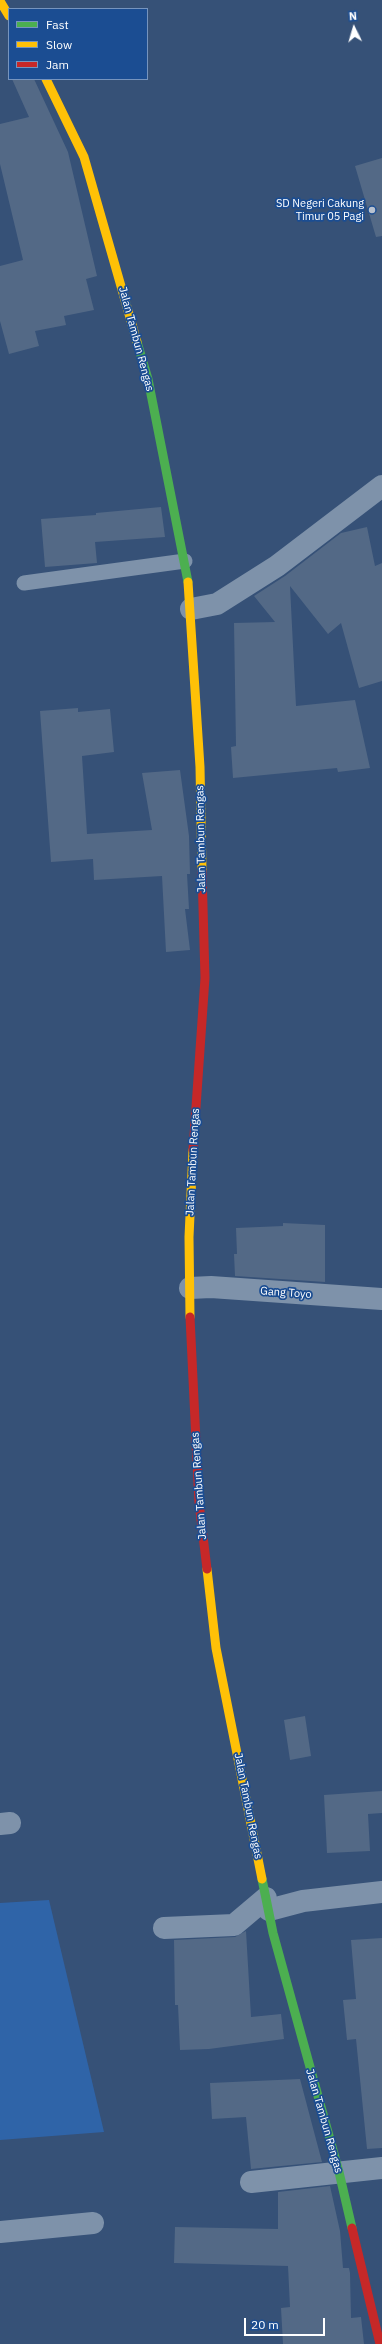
<!DOCTYPE html>
<html>
<head>
<meta charset="utf-8">
<style>
  body { margin:0 }
  #map { position:relative; width:382px; height:2344px; overflow:hidden; background:#365177; font-family:"IBM Plex Sans",sans-serif }
  canvas { display:block }
  .legend { position:absolute; left:8px; top:8px; width:140px; height:72px; box-sizing:border-box; background:#1b4d92; border:1px solid #7694be; margin:0; padding:5px 7px; list-style:none; font-size:12px; color:#fff }
  .legend li { display:flex; align-items:center; gap:8px; height:20px }
  .legend b { width:20px; border:1px solid #7694be }
  .north { position:absolute; left:334px; top:8px; width:40px; height:40px; -webkit-text-stroke:3px #1b4d92; paint-order:stroke; rotate:355deg; font-size:11px; font-weight:700; line-height:16px; text-align:center; color:#fff }
  .north::after { content:''; display:block; margin:auto; width:14px; height:18px; background:#fff; clip-path:polygon(50% 0,100% 100%,50% 72%,0 100%) }
  .scale { position:absolute; left:244px; top:2318px; width:81px; height:18px; box-sizing:border-box; border:2px solid #fff; border-top:0; padding-left:5px; font-size:12px; line-height:14px; white-space:nowrap; color:#fff; -webkit-text-stroke:3px #1b4d92; paint-order:stroke }
</style>
</head>
<body>
<div id="map">
<canvas width="382" height="2344"></canvas>
<ul class="legend">
<li><b style="height:5px;background:#4caf50"></b>Fast</li>
<li><b style="height:5px;background:#ffc107"></b>Slow</li>
<li><b style="height:5px;background:#c62828"></b>Jam</li>
</ul>
<div class="north">N</div>
<div class="scale">20 m</div>
</div>
<script>
const ctx = document.querySelector('canvas').getContext('2d');
ctx.lineJoin = 'round';
function fillPath(path, color) { ctx.fillStyle = color; ctx.fill(path, 'evenodd'); }
const shape = rows => new Path2D(rows.map(r => 'M' + r).join(''));
function trace(path, color, width, dash) { ctx.strokeStyle = color; ctx.lineWidth = width; ctx.lineCap = dash ? 'butt' : 'round'; ctx.setLineDash(dash || []); ctx.stroke(path); }
function write(font, color, halo, rows, align = 'center') {
  ctx.font = font + ' "IBM Plex Sans",sans-serif'; ctx.lineWidth = 3.5; ctx.setLineDash([]); ctx.textBaseline = 'middle'; ctx.strokeStyle = halo; ctx.fillStyle = color; for (const [text, x, y, turn = 0] of rows) {
    ctx.save(); ctx.translate(x, y); ctx.rotate((+turn || 0) * Math.PI / 180); ctx.textAlign = isNaN(turn) ? turn : align; if (halo) ctx.strokeText(text, 0, 0); ctx.fillText(text, 0, 0); ctx.restore();
  }
}
fillPath(shape([
  [49,1900,104,2132,0,2140,0,1903]
]), '#2f64a8');
fillPath(shape([
  [12,79,34,79,68,152,97,276,86,279,94,310,64,316,66,325,35,331,39,346,9,354,0,321,0,266,23,260,0,164,0,124,29,117],
  [382,158,382,236,376,237,355,166],
  [161,507,165,537,95,542,97,563,45,567,41,519,96,515,96,513],
  [367,527,375,566,382,563,382,681,359,688,341,623,328,634,290,586,296,706,355,700,370,768,338,772,337,768,233,778,231,747,236,746,234,623,275,622,254,596,285,576,341,533],
  [78,708,78,712,110,709,114,752,82,756,87,834,152,830,142,773,180,770,189,836,190,874,187,874,189,909,185,909,190,950,166,952,162,876,94,880,93,859,51,862,40,711],
  [283,1223,325,1225,325,1282,235,1276,234,1254,237,1254,236,1228,283,1226],
  [305,1716,311,1756,290,1760,284,1720],
  [382,1791,382,1813,368,1814,370,1851,327,1853,324,1795],
  [246,1931,251,2017,281,2014,284,2039,209,2049,180,2050,178,2005,175,2005,174,1940,235,1937],
  [382,1938,382,2148,367,2149,356,2039,347,2040,343,2000,356,1999,351,1940],
  [300,2079,322,2162,251,2169,246,2117,212,2119,210,2083],
  [330,2186,340,2231,343,2268,349,2268,350,2273,351,2318,361,2317,364,2344,283,2344,281,2308,290,2307,288,2266,174,2263,175,2227,278,2229,278,2192]
]), '#536986');
trace(shape([
  [24,583,185,561]
]), '#7e92aa', 15);
trace(shape([
  [191,609,217,604,277,566,382,486],
  [190,1288,211,1287,382,1299],
  [0,1824,10,1823],
  [269,1910,303,1901,382,1892],
  [164,1928,234,1925,266,1898],
  [251,2182,382,2168],
  [0,2232,93,2223]
]), '#7e92aa', 22);
trace(shape([
  [137,342,148,379,188,582],
  [262,1879,273,1933,339,2172,352,2228]
]), '#4caf50', 9);
trace(shape([
  [0,1,9,16],
  [46,79,84,157,137,342],
  [188,582,200,767,202,871],
  [190,1317,189,1237,193,1150],
  [207,1569,216,1648,262,1879]
]), '#ffc107', 9);
trace(shape([
  [193,1150,205,978,202,871],
  [190,1317,199,1503,207,1569],
  [352,2228,380,2344]
]), '#c62828', 9);
for (const [x, y, r, color] of [
  [372,210,4,"#b9c2cf"]
]) { const dot = new Path2D(); dot.arc(x, y, r, 0, 2 * Math.PI); ctx.fillStyle = color; ctx.fill(dot); trace(dot, '#1b4d92', 1.5); }
write('11px', '#fff', '#1b4d92', [
  ["SD Negeri Cakung",364,204],
  ["Timur 05 Pagi",364,217]
], 'right');
write('11px', '#fff', '#1b4d92', [
  ["Jalan Tambun Rengas",136,339,75],
  ["Jalan Tambun Rengas",201,839,-91],
  ["Jalan Tambun Rengas",193,1162,-87],
  ["Gang Toyo",286,1293,4],
  ["Jalan Tambun Rengas",199,1486,-94],
  ["Jalan Tambun Rengas",248,1806,79],
  ["Jalan Tambun Rengas",324,2121,74]
]);
</script>
</body>
</html>
